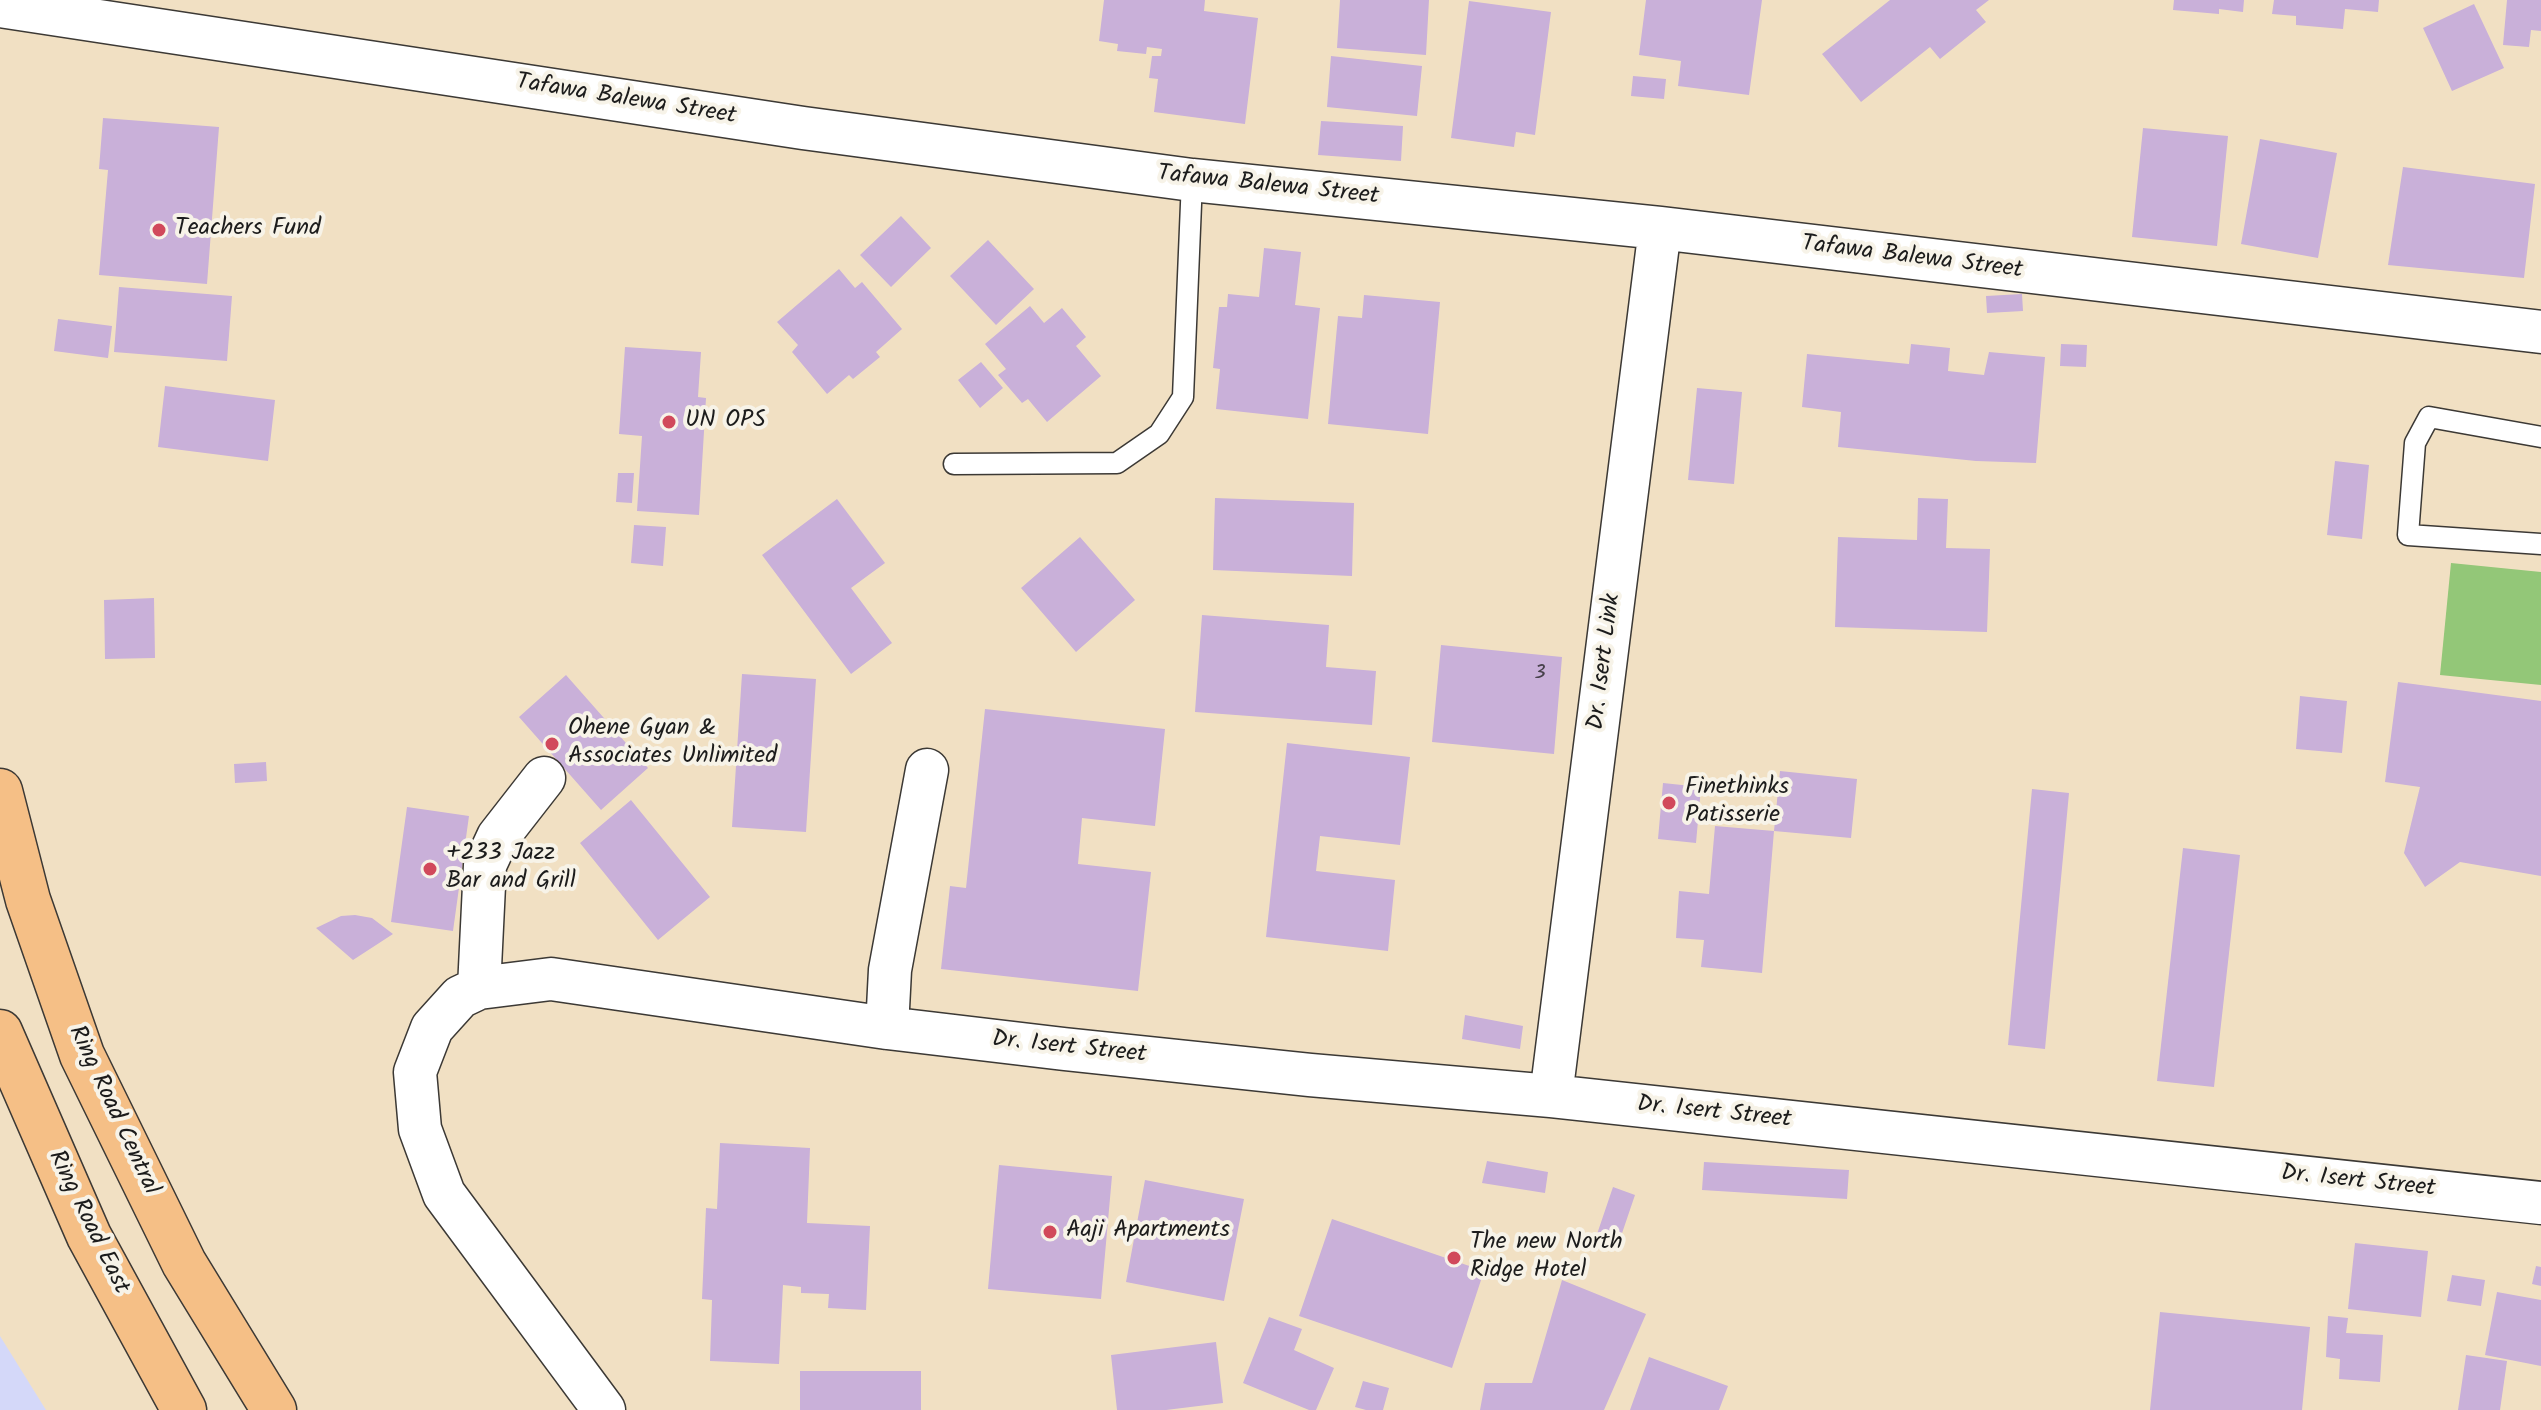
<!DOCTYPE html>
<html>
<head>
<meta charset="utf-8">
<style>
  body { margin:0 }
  canvas { display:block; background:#f1e0c3 }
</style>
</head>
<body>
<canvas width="2541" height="1410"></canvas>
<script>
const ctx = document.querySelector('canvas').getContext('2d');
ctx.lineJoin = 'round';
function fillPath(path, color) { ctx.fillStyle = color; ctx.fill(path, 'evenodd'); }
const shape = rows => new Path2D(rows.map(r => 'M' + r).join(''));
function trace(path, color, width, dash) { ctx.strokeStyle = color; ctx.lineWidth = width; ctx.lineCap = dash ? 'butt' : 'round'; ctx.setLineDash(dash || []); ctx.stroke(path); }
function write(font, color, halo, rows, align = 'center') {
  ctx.font = font + ' Kalam,sans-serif'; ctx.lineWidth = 8; ctx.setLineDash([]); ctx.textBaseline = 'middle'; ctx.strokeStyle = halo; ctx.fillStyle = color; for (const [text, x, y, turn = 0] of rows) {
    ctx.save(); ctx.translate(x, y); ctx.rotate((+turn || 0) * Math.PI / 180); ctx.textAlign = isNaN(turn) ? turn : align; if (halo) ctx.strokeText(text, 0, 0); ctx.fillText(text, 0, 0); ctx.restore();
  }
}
fillPath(shape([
  [0,1336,46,1410,0,1410]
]), '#d4d8f9');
fillPath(shape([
  [2451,563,2541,572,2541,685,2440,675]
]), '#93c778');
fillPath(shape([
  [1104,0,1205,0,1204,11,1258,18,1245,124,1154,112,1158,79,1149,78,1152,56,1161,56,1162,49,1147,47,1146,54,1117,51,1118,44,1099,41],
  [1340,0,1429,0,1426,55,1337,48],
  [1646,0,1762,0,1749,95,1678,86,1681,61,1639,55],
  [1890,0,1989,0,1976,10,1986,22,1940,59,1930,47,1861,102,1822,54],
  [2174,0,2244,0,2243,12,2219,9,2219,14,2173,10],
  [2274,0,2379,0,2378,12,2345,9,2343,29,2296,25,2296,16,2272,14],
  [2507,0,2541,0,2541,31,2531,30,2529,47,2503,45],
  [1469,1,1551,12,1535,135,1516,132,1514,147,1451,138],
  [2474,4,2504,68,2452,91,2423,28],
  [1331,56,1422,66,1417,116,1327,107],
  [1633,76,1666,79,1664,99,1631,96],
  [103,118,219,127,207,284,99,275,108,170,99,169],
  [1321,121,1403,126,1401,161,1318,155],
  [2143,128,2228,136,2217,246,2132,237],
  [2260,139,2337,153,2318,258,2241,244],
  [2403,167,2535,184,2524,278,2388,265],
  [901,216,931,248,891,287,860,255],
  [988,240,1034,289,996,325,950,276],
  [1264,248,1301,252,1295,305,1320,308,1308,419,1216,409,1220,369,1213,368,1219,307,1227,307,1228,294,1259,297],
  [839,269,855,288,862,282,902,329,876,352,880,357,853,379,849,375,827,394,792,352,798,345,777,322],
  [119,287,232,296,227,361,114,352],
  [2022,294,2023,311,1987,313,1986,296],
  [1364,295,1440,302,1428,434,1328,424,1338,316,1362,318],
  [1030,306,1044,323,1062,308,1086,337,1076,346,1101,376,1047,422,1028,399,1022,403,998,375,1006,369,985,344],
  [58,319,112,326,108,358,54,351],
  [1911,344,1950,348,1948,371,1984,375,1989,352,2045,357,2036,463,1976,461,1838,447,1841,412,1802,407,1807,354,1909,364],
  [2061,344,2087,345,2086,367,2060,366],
  [625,347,701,352,698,397,706,398,699,515,637,511,642,436,619,434],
  [981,362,1003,388,980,408,958,380],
  [165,386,275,400,268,461,158,447],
  [1697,388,1742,392,1734,484,1688,480],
  [2335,461,2369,465,2362,539,2327,535],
  [618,473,634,473,632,503,616,502],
  [1215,498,1354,503,1352,576,1213,570],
  [1918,498,1948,499,1946,548,1990,549,1987,632,1835,627,1838,537,1917,540],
  [837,499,885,563,851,588,892,643,851,674,762,555],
  [634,525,666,527,663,566,631,563],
  [1080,537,1135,600,1076,652,1021,588],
  [154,598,155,658,105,659,104,600],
  [1202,615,1329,625,1326,667,1376,671,1372,725,1195,712],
  [1441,645,1562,657,1554,754,1432,742],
  [742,674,816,679,806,832,732,827],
  [566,675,648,768,601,810,519,717],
  [2398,682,2541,701,2541,876,2460,862,2425,887,2404,853,2420,787,2385,782],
  [2300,696,2347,701,2342,753,2296,749],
  [985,709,1165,729,1155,826,1082,818,1078,864,1151,872,1138,991,941,969,950,886,966,888],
  [1287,743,1410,757,1400,845,1320,836,1316,871,1395,880,1388,951,1266,937],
  [266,762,267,781,235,783,234,764],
  [1780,771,1857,779,1851,838,1774,831],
  [1663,783,1701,787,1696,843,1658,839],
  [2032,789,2069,793,2045,1049,2008,1045],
  [631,800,710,897,658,940,580,843],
  [407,807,469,816,453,931,391,922],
  [1715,826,1774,831,1762,973,1701,967,1704,940,1676,938,1679,891,1709,894],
  [2183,848,2240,855,2214,1087,2157,1081],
  [355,915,372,918,393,934,353,960,316,928,341,916],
  [1465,1015,1523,1026,1520,1049,1462,1039],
  [720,1143,810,1148,807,1223,870,1226,866,1310,828,1308,829,1294,801,1293,801,1287,783,1285,779,1364,710,1361,712,1300,702,1299,706,1208,717,1209],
  [1487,1161,1548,1172,1545,1193,1482,1183],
  [1704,1162,1849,1170,1847,1199,1702,1190],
  [999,1165,1112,1176,1101,1299,988,1289],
  [1145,1180,1244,1199,1224,1301,1126,1282],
  [1613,1187,1635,1195,1617,1248,1595,1240],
  [1332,1219,1484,1271,1452,1368,1299,1316],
  [2355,1243,2428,1251,2421,1317,2348,1309],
  [2536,1266,2541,1267,2541,1286,2532,1284],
  [2452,1275,2485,1280,2481,1306,2447,1301],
  [1562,1280,1646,1314,1604,1410,1480,1410,1485,1383,1532,1383],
  [2497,1292,2541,1300,2541,1366,2485,1355],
  [2160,1312,2310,1327,2302,1410,2150,1410],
  [2328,1316,2348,1318,2346,1333,2383,1335,2380,1382,2339,1379,2340,1359,2326,1357],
  [1269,1317,1302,1329,1294,1350,1334,1368,1316,1410,1309,1410,1243,1383],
  [1216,1342,1223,1403,1166,1410,1117,1410,1111,1355],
  [2466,1355,2507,1361,2500,1410,2458,1410],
  [1649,1357,1728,1386,1719,1410,1630,1410],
  [800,1371,921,1371,921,1410,800,1410],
  [1363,1381,1389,1388,1383,1410,1366,1410,1355,1407]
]), '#c9b0d9');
const service = shape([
  [2541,437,2429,417,2415,443,2408,535,2541,544],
  [954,464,1117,463,1159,434,1183,397,1192,180]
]);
const minor = shape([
  [0,6,803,128,1192,180,1660,228,2541,332],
  [479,988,485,865,498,837,544,778],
  [887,1028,890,970,927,770],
  [1551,1096,1660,228],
  [604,1410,444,1194,420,1129,415,1072,432,1028,460,997,479,988,551,979,887,1028,1064,1049,1310,1075,1551,1096,2541,1203]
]);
const primary = shape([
  [0,791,28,900,82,1055,184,1263,274,1410],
  [0,1032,89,1236,184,1410]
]);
trace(service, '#3c3935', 23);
trace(minor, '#3c3935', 45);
trace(primary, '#3c3935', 47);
trace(service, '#fff', 20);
trace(minor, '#fff', 42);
trace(primary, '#f5bf86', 44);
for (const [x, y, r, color] of [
  [159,230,8,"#d1495b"],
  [669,422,8,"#d1495b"],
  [552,744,8,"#d1495b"],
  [1669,803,8,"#d1495b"],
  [430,869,8,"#d1495b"],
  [1050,1232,8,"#d1495b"],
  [1454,1258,8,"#d1495b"]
]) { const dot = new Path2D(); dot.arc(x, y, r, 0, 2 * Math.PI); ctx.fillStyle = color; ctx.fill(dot); trace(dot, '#f7f3e8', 3); }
write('20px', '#47414b', null, [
  ["3",1540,675]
]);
write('24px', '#1c1c1c', '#f7f3e8', [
  ["Tafawa Balewa Street",626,101,9],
  ["Tafawa Balewa Street",1268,187,6],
  ["Tafawa Balewa Street",1912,259,7],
  ["Dr. Isert Link",1606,662,-83],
  ["Dr. Isert Street",1069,1049,6],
  ["Ring Road Central",112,1111,65],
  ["Dr. Isert Street",1714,1114,6],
  ["Dr. Isert Street",2358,1183,6],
  ["Ring Road East",87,1223,64]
]);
write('24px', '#1c1c1c', '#f7f3e8', [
  ["Teachers Fund",175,230],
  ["UN OPS",685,422],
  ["Ohene Gyan &",568,730],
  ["Associates Unlimited",568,758],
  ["Finethinks",1685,789],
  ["Patisserie",1685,817],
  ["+233 Jazz",446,855],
  ["Bar and Grill",446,883],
  ["Aaji Apartments",1066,1232],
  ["The new North",1470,1244],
  ["Ridge Hotel",1470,1272]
], 'left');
</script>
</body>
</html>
